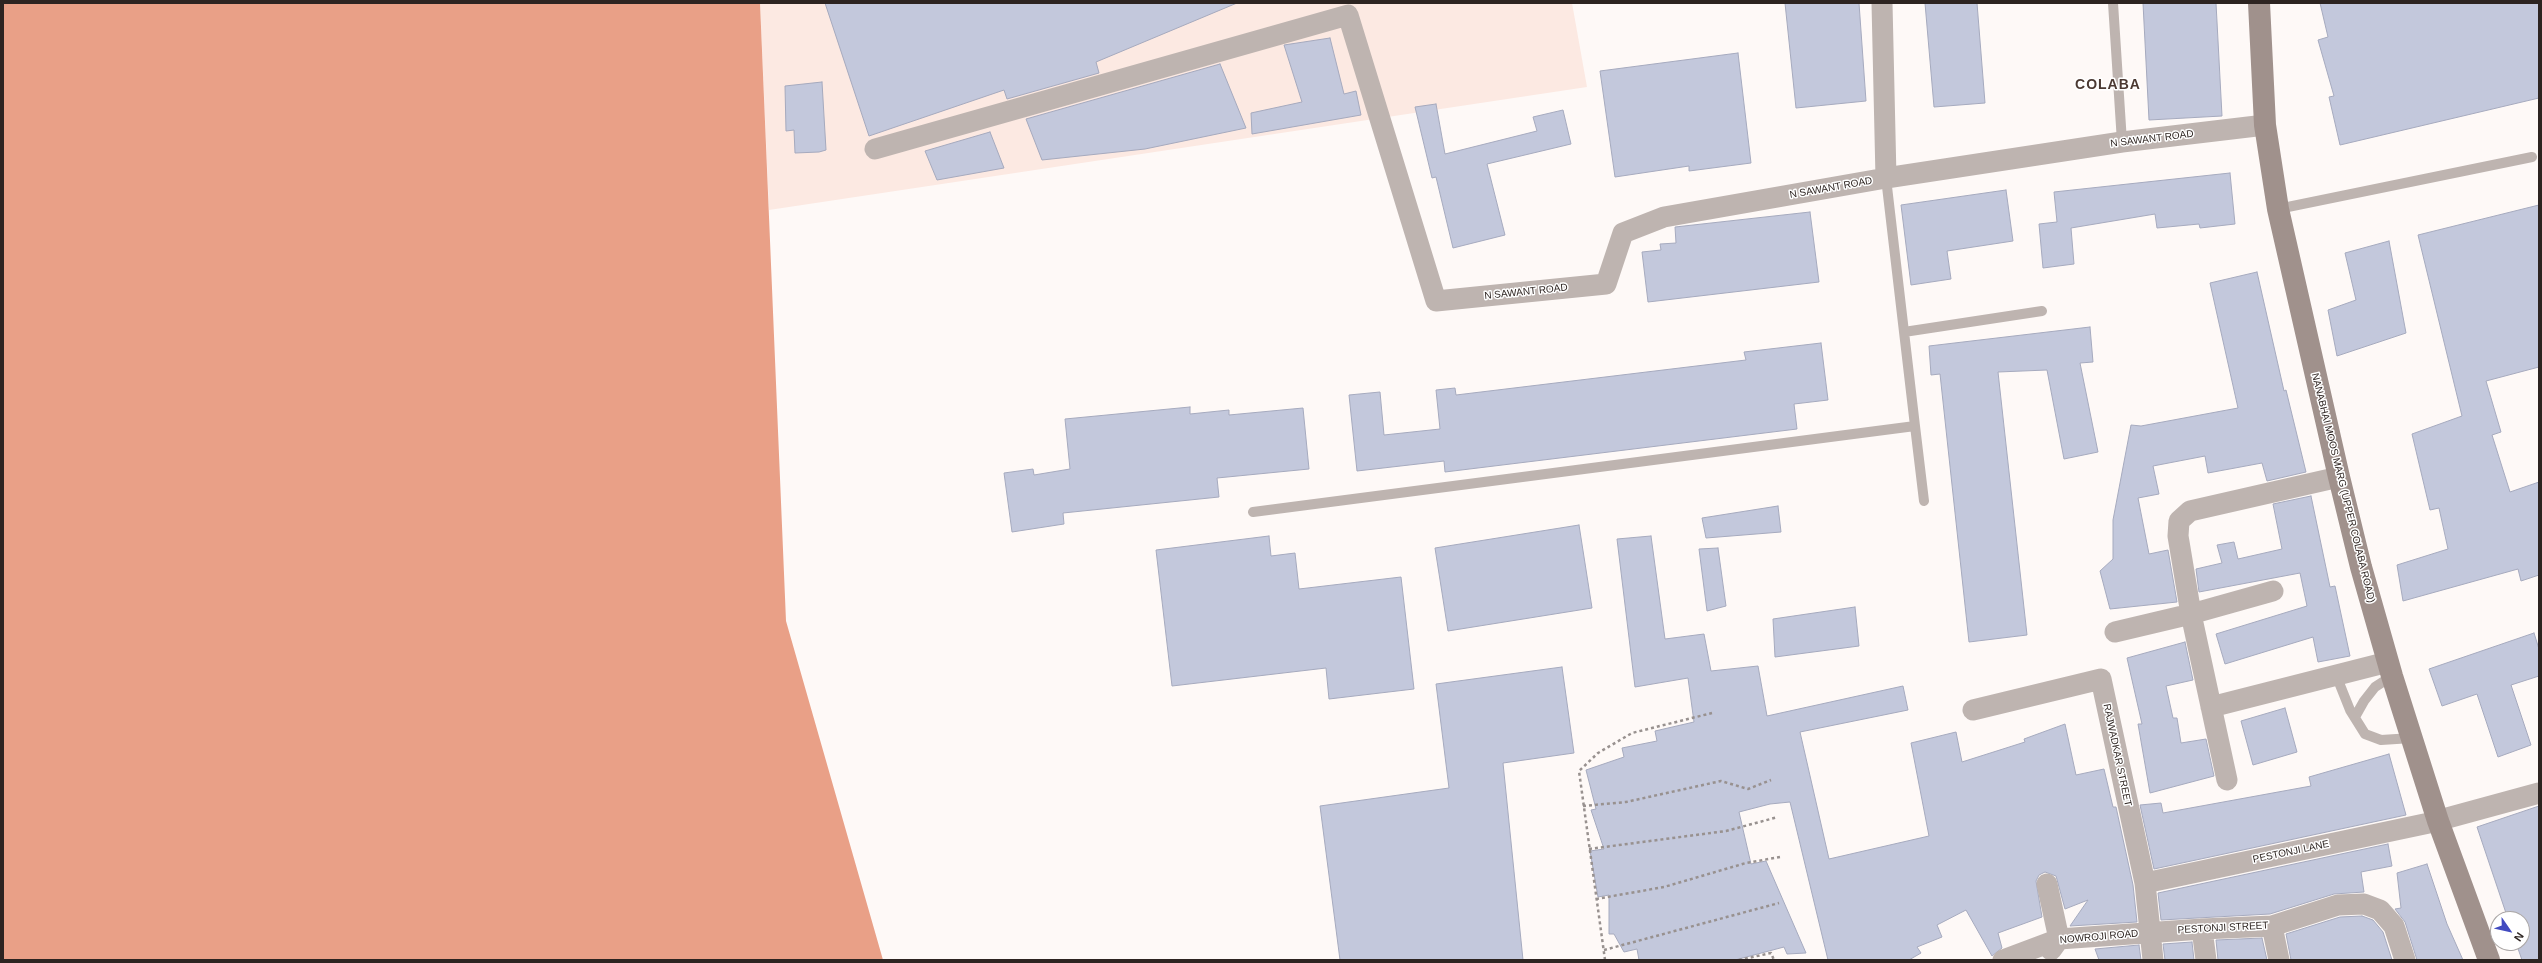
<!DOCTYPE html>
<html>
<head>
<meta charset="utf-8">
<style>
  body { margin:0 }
  #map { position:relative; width:2542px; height:963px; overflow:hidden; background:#fef9f7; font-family:Helvetica,sans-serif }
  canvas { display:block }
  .frame { position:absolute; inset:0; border:4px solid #2d2421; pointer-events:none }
  .north { position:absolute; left:2490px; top:911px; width:40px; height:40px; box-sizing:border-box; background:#fff; border:1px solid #aba7a6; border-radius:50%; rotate:124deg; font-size:11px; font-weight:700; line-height:16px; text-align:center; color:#2d2421 }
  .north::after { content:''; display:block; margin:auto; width:14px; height:18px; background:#424bc0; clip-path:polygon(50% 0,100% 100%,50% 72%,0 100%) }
</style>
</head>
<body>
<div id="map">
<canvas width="2542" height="963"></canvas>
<div class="frame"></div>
<div class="north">N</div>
</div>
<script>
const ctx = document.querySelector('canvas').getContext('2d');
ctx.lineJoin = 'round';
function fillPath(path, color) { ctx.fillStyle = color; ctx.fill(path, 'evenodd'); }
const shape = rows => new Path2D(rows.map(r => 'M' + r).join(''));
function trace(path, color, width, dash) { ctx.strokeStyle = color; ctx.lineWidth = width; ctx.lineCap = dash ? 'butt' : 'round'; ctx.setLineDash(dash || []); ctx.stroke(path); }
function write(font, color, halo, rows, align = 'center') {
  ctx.font = font + ' Helvetica,sans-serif'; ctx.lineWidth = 3; ctx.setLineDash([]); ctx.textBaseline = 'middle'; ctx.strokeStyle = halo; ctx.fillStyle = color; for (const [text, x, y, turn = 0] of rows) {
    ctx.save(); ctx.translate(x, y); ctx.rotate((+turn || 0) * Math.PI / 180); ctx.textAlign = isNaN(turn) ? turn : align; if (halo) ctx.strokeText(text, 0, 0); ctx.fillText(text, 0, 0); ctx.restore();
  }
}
fillPath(shape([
  [760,3,1572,3,1587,87,769,210]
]), '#fce9e2');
fillPath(shape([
  [3,3,760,3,786,621,883,960,3,960]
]), '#e9a087');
const building = shape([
  [825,3,1237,3,1096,62,1099,73,1007,99,1004,90,869,136,825,3],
  [1785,3,1859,3,1866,101,1796,108,1785,3],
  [1925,3,1977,3,1985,103,1934,107,1925,3],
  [2143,3,2216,3,2222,116,2149,120,2143,3],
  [2320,3,2539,3,2539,98,2340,145,2329,97,2334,96,2318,40,2328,37,2320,3],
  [1330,38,1344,94,1356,91,1361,115,1252,134,1251,113,1302,102,1284,45,1330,38],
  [1738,53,1751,163,1689,171,1689,166,1615,177,1600,71,1738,53],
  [1220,64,1246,128,1145,149,1042,160,1026,119,1220,64],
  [822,82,826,150,819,152,795,153,794,130,786,131,785,86,822,82],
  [1436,104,1445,154,1537,131,1533,117,1563,110,1571,144,1487,164,1505,235,1453,248,1436,177,1432,178,1415,107,1436,104],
  [990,132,1004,168,937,180,925,151,990,132],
  [2230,173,2235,224,2200,228,2199,224,2157,228,2155,214,2071,228,2074,264,2043,268,2039,224,2057,222,2054,192,2230,173],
  [2006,190,2013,241,1947,251,1951,279,1911,285,1901,205,2006,190],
  [2539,205,2539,367,2486,381,2501,432,2492,435,2510,492,2539,482,2539,575,2521,581,2518,569,2403,601,2397,565,2448,549,2439,508,2430,510,2412,434,2462,416,2418,235,2539,205],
  [1810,212,1819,282,1648,302,1642,252,1661,250,1660,244,1676,243,1675,227,1810,212],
  [2389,241,2406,333,2337,356,2328,310,2356,300,2345,253,2389,241],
  [2257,272,2284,391,2286,390,2306,472,2267,481,2262,463,2208,473,2205,456,2153,466,2159,494,2138,498,2149,554,2168,550,2177,602,2110,609,2100,571,2113,559,2113,520,2131,425,2141,426,2238,408,2210,283,2257,272],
  [2090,327,2093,362,2080,363,2098,452,2064,459,2047,370,1998,372,2027,635,1969,642,1940,374,1931,375,1929,346,2090,327],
  [1821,343,1828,400,1794,404,1797,429,1445,472,1444,461,1357,471,1349,395,1380,392,1384,435,1440,429,1436,390,1455,388,1456,395,1746,360,1744,352,1821,343],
  [1190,407,1190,414,1229,410,1229,415,1303,408,1309,469,1217,478,1219,497,1063,513,1064,524,1012,532,1004,473,1033,469,1034,475,1070,469,1065,419,1190,407],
  [2311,496,2330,587,2335,586,2350,656,2318,662,2313,637,2225,664,2216,634,2307,606,2300,573,2199,592,2196,569,2222,563,2217,545,2234,542,2238,559,2282,549,2273,504,2311,496],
  [1778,506,1781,532,1706,538,1702,518,1778,506],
  [1579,525,1592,608,1448,631,1435,548,1579,525],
  [1269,536,1271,556,1295,553,1299,589,1401,577,1414,689,1329,699,1326,668,1172,686,1156,550,1269,536],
  [1651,536,1665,639,1704,634,1711,671,1758,666,1767,716,1903,686,1908,710,1800,732,1829,859,1929,836,1911,743,1956,732,1962,762,2025,742,2024,739,2065,724,2076,775,2104,769,2113,807,2116,807,2133,885,2137,922,2070,926,2088,900,2065,909,2056,876,2045,872,2039,875,2036,881,2042,917,1998,933,2002,948,1992,956,1966,910,1937,925,1942,937,1917,947,1921,953,1909,960,1828,960,1790,802,1770,804,1739,812,1751,864,1766,861,1806,953,1787,954,1784,947,1735,960,1639,960,1637,949,1624,952,1614,934,1609,934,1609,895,1598,897,1590,851,1604,849,1591,810,1596,809,1586,770,1624,757,1622,748,1657,741,1655,731,1694,722,1688,678,1635,687,1617,539,1651,536],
  [1718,548,1726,606,1707,611,1699,549,1718,548],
  [1855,607,1859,646,1775,657,1773,619,1855,607],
  [2534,633,2539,649,2539,676,2511,685,2531,745,2498,757,2477,694,2442,706,2429,669,2534,633],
  [2185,642,2193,680,2166,686,2173,718,2177,718,2181,743,2206,739,2214,776,2150,793,2138,724,2142,724,2127,658,2185,642],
  [1562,667,1574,753,1503,763,1523,960,1340,960,1320,806,1449,788,1436,684,1562,667],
  [2285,708,2297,752,2253,765,2241,721,2285,708],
  [2389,754,2406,815,2154,869,2140,805,2161,803,2163,813,2311,786,2309,777,2389,754],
  [2539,806,2539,960,2522,960,2516,943,2522,943,2522,919,2508,919,2477,827,2539,806],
  [2388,844,2392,866,2361,872,2364,892,2334,894,2270,914,2161,920,2158,893,2388,844],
  [2427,864,2447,924,2463,960,2417,960,2405,922,2395,909,2401,908,2397,873,2427,864],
  [2362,916,2373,920,2383,932,2392,960,2291,960,2286,934,2340,917,2362,916],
  [2262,938,2267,960,2218,960,2216,940,2262,938],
  [2192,942,2194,960,2165,960,2163,944,2192,942],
  [2139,945,2141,960,2099,960,2095,949,2139,945]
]);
fillPath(building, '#c3c8dc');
trace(building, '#a6aabe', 1);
trace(shape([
  [1583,806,1626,802,1721,781,1748,789,1771,780],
  [1589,849,1726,831,1778,817],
  [1596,899,1664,887,1746,863,1780,857],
  [1604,950,1779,903],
  [1605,960,1579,771,1598,753,1632,733,1712,713],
  [1739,960,1771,953,1774,960]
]), '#98918f', 2.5, [3, 3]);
trace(shape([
  [2113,3,2122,142],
  [2278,209,2532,157],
  [1904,332,2042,311],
  [1915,426,1924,501],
  [1253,512,1915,426,1886,178],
  [2336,675,2350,710,2365,734,2381,740,2412,738],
  [2355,717,2364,701,2375,687,2392,676]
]), '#beb4b0', 10);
trace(shape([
  [1882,3,1886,178],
  [875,149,1348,15,1436,301,1606,284,1623,233,1664,217,1886,178,2122,142,2265,125],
  [2115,632,2191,614,2273,591],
  [2211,707,2388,662],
  [1973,710,2101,679,2145,883,2153,960],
  [2227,780,2191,614,2178,536,2179,521,2190,511,2339,477],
  [2145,883,2429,823,2539,793],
  [2047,884,2059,939,2051,950],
  [2272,926,2279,960],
  [2202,929,2206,960],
  [2003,960,2059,939,2202,929,2272,926,2338,905,2364,904,2380,910,2394,926,2405,960]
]), '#beb4b0', 21);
trace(shape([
  [2259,3,2265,125,2278,209,2339,477,2361,567,2392,676,2438,821,2489,960]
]), '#a0918c', 22);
write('10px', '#2d2421', '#fff', [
  ["N SAWANT ROAD",2152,139,-7],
  ["N SAWANT ROAD",1831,188,-10],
  ["N SAWANT ROAD",1526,292,-6],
  ["NANABHAI MOOS MARG (UPPER COLABA ROAD)",2343,488,76],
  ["RAJWADKAR STREET",2117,755,78],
  ["PESTONJI LANE",2291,852,-12],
  ["PESTONJI STREET",2223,928,-3],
  ["NOWROJI ROAD",2099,937,-5]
]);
ctx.letterSpacing = '1px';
write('bold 14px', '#4b3932', '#fff', [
  ["COLABA",2108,85]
]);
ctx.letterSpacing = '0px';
</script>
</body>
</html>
